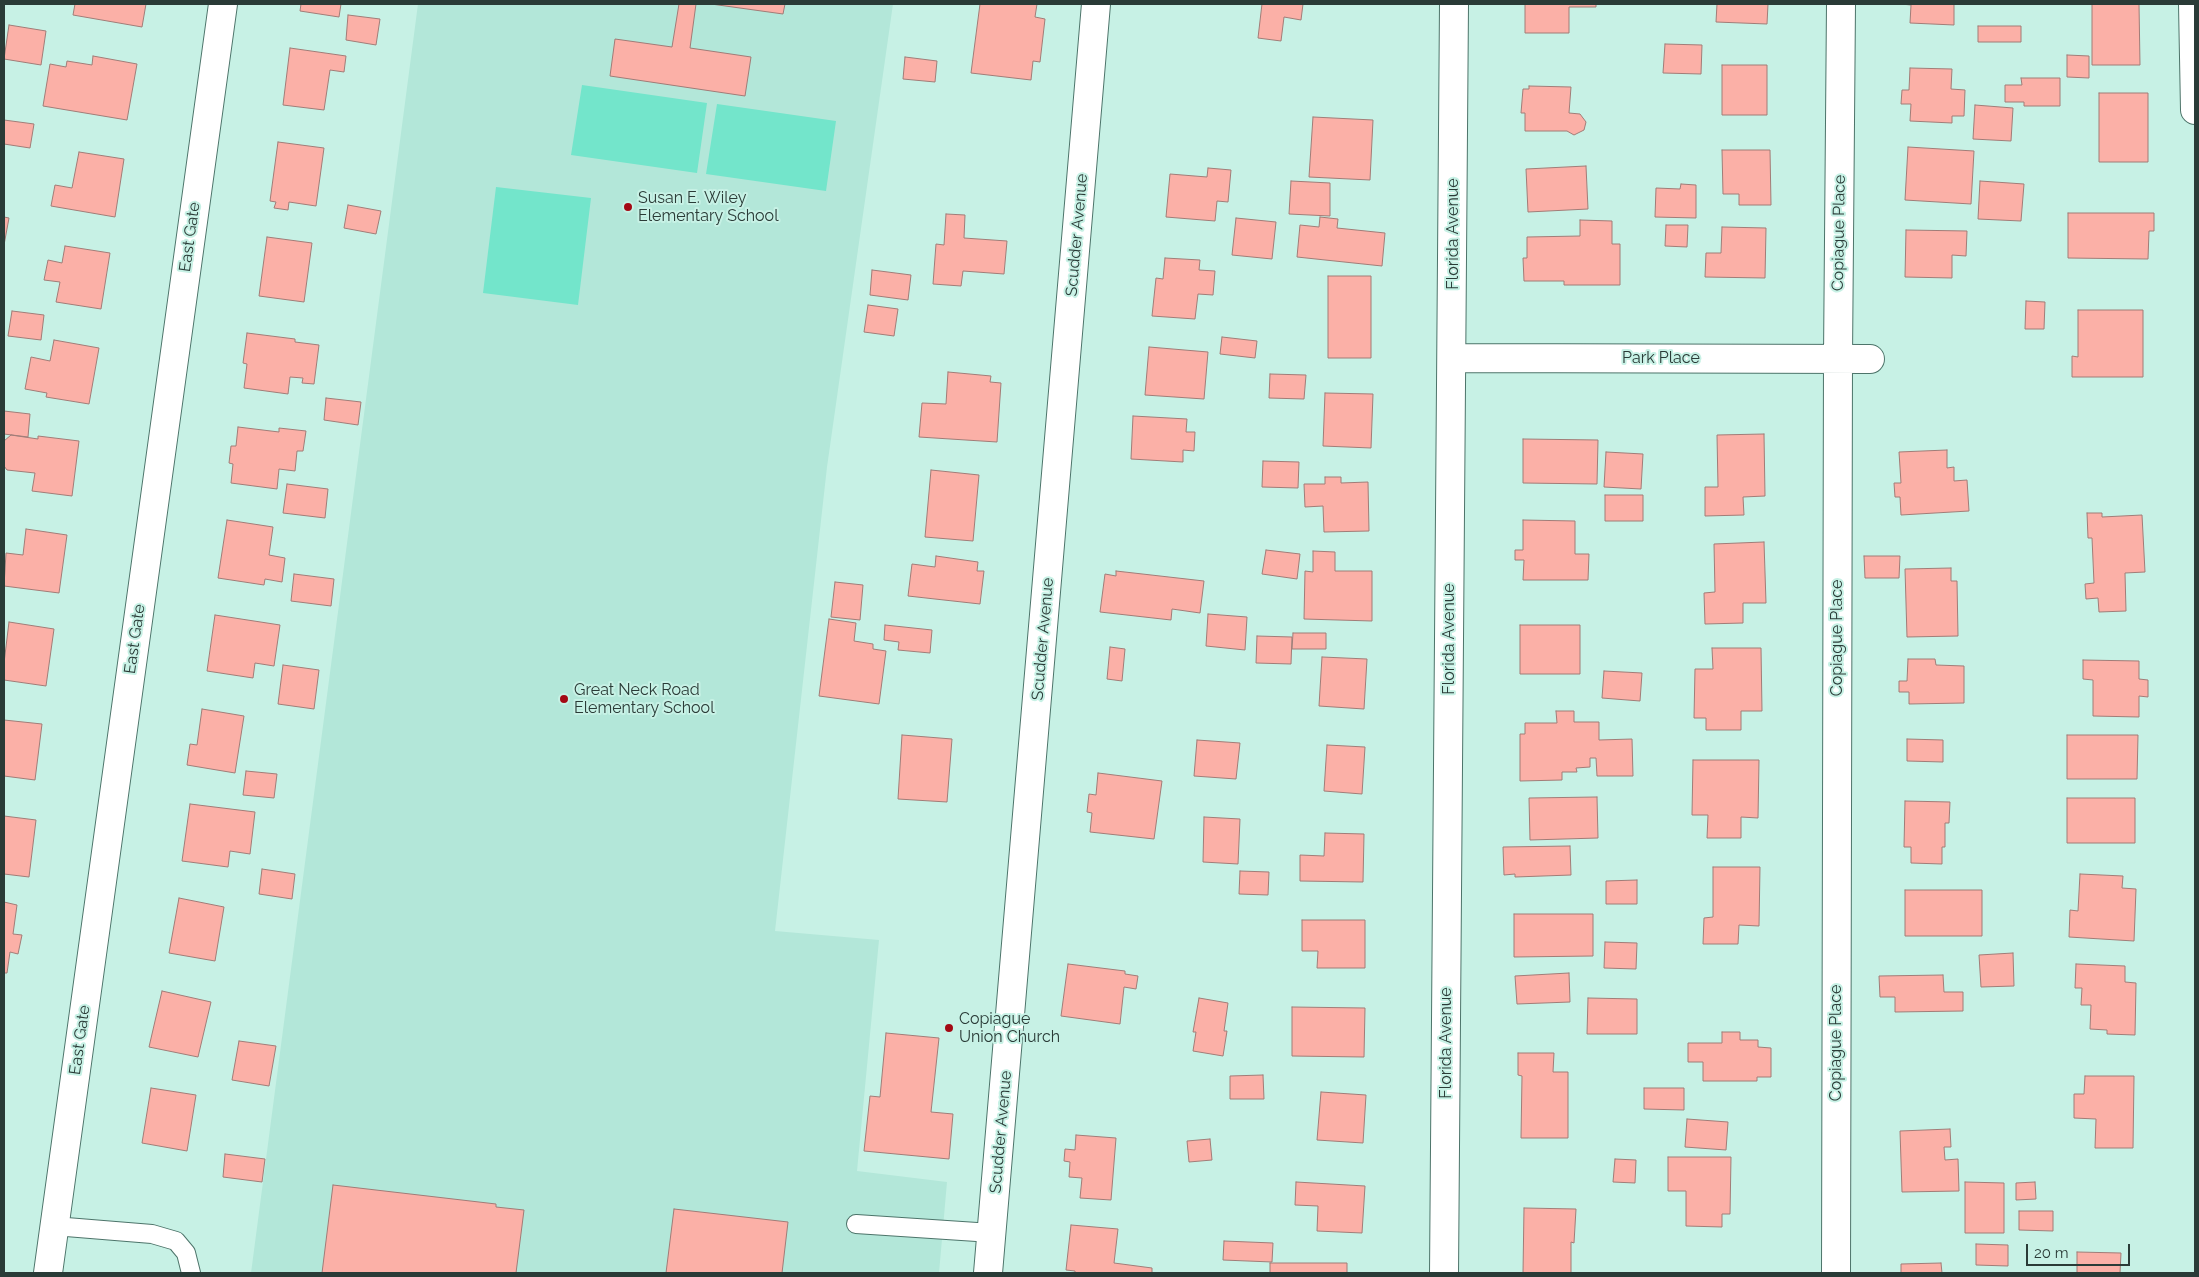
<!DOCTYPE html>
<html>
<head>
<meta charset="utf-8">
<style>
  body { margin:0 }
  #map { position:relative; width:2199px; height:1277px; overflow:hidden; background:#c7f1e5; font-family:Raleway,sans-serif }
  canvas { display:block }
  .frame { position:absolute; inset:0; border:5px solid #2a3b37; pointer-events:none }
  .scale { position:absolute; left:2026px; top:1244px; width:104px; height:22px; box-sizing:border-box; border:2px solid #2a3b37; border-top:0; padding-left:6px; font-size:15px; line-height:18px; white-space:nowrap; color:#2a3b37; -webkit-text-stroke:4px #c7f1e5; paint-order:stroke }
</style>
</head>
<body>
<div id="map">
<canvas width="2199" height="1277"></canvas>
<div class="frame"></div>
<div class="scale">20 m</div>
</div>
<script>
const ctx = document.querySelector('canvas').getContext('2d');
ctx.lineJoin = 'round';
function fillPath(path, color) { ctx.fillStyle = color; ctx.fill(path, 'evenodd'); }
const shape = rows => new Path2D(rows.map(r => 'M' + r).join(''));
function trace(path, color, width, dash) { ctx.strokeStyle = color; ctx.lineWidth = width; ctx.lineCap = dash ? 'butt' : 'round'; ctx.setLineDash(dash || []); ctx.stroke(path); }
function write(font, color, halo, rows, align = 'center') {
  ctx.font = font + ' Raleway,sans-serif'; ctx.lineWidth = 4; ctx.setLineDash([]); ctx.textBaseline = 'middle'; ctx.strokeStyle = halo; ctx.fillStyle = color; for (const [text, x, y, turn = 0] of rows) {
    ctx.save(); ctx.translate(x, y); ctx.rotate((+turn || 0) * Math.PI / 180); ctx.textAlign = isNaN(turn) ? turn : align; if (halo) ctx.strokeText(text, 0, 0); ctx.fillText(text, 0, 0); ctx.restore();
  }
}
fillPath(shape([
  [418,4,893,4,827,467,775,931,879,940,857,1171,947,1182,939,1273,251,1273]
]), '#b3e7d9');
fillPath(shape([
  [582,85,707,103,697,173,571,155],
  [717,104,836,121,826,191,706,174],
  [496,187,591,198,578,305,483,293]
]), '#73e5cb');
const building = shape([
  [75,4,146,4,142,27,73,15,75,4],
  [301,4,341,4,339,17,300,11,301,4],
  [679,4,696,4,690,48,751,57,745,96,610,76,615,39,672,47,679,4],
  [711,4,785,4,783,14,711,4],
  [980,4,1037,4,1035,17,1045,19,1040,62,1033,61,1031,80,971,73,980,4],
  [1262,4,1303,4,1301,20,1284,17,1281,41,1258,38,1262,4],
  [1525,4,1596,4,1596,7,1569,7,1569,33,1525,33,1525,4],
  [1717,4,1768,4,1767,24,1716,22,1717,4],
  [1901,4,1954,4,1954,25,1910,23,1911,5,1901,4],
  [2092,4,2139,4,2140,65,2092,65,2092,4],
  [348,15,380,19,376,45,346,40,348,15],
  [9,25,46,31,41,65,4,59,9,25],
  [1978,26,2021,26,2021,42,1978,42,1978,26],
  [1665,44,1702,45,1701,74,1663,73,1665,44],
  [290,48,346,56,344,72,330,70,324,110,283,105,290,48],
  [2067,55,2089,56,2089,78,2067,77,2067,55],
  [93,56,137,64,127,120,43,106,50,64,66,67,67,61,92,65,93,56],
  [905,57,937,61,935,82,903,79,905,57],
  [1722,65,1767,65,1767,115,1722,115,1722,65],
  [1910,68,1952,69,1951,89,1965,90,1964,116,1952,116,1952,123,1910,121,1911,104,1901,104,1902,90,1909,90,1910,68],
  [2021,78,2060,78,2060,106,2024,106,2024,102,2005,102,2005,85,2022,85,2021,78],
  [1529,86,1571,87,1569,113,1580,114,1586,122,1584,130,1574,135,1567,131,1525,131,1525,113,1521,113,1523,89,1529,89,1529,86],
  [2099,93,2148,93,2148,162,2099,162,2099,93],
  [1975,105,2013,108,2011,141,1973,139,1975,105],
  [1313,117,1373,120,1370,180,1309,177,1313,117],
  [4,120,34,124,30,148,4,144,4,120],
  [278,142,324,148,316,206,289,202,288,210,274,208,276,202,270,201,278,142],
  [1908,147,1974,151,1971,204,1905,200,1908,147],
  [1722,150,1770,150,1771,205,1739,205,1739,194,1723,194,1722,150],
  [79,152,124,159,115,217,51,206,55,185,72,188,79,152],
  [1586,166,1588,209,1528,212,1526,169,1586,166],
  [1208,168,1231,170,1228,202,1217,201,1215,221,1166,217,1170,174,1207,177,1208,168],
  [1291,181,1330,183,1330,216,1289,214,1291,181],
  [1980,181,2024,184,2021,221,1978,219,1980,181],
  [1681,184,1696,185,1696,218,1655,217,1656,188,1680,189,1681,184],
  [348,205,381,211,376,234,344,228,348,205],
  [2068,213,2154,213,2154,231,2149,231,2148,259,2068,258,2068,213],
  [946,214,965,215,964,238,1007,241,1004,274,963,271,961,286,933,284,936,244,944,245,946,214],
  [4,217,9,218,4,245,4,217],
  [1320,217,1338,219,1337,228,1385,233,1382,266,1297,257,1300,225,1319,227,1320,217],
  [1236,218,1276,222,1272,259,1232,255,1236,218],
  [1580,220,1612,221,1612,244,1620,244,1620,285,1564,285,1564,281,1524,281,1523,258,1527,258,1527,237,1580,236,1580,220],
  [1666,225,1688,225,1687,247,1665,246,1666,225],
  [1722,227,1766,228,1765,278,1705,277,1706,253,1721,253,1722,227],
  [1906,230,1967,231,1966,256,1952,255,1952,278,1905,277,1906,230],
  [267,237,312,243,304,302,259,296,267,237],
  [65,246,110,253,101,309,56,302,60,282,44,280,48,260,62,263,65,246],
  [1165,258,1200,260,1199,270,1215,271,1213,295,1198,294,1195,319,1152,316,1156,278,1163,279,1165,258],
  [872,270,911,275,908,300,870,295,872,270],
  [1328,276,1371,276,1371,358,1328,358,1328,276],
  [2026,301,2045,302,2044,329,2025,329,2026,301],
  [868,305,898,309,894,336,864,332,868,305],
  [2078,310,2143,310,2143,377,2072,377,2072,356,2078,357,2078,310],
  [12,311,44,315,41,340,8,336,12,311],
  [247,333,295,339,295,342,319,345,314,384,302,383,303,378,290,377,288,394,244,388,247,364,243,363,247,333],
  [1222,337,1257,341,1255,358,1220,354,1222,337],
  [54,340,99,348,89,404,46,397,47,393,25,389,31,357,50,361,54,340],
  [1149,347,1208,352,1204,399,1145,395,1149,347],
  [948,372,991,376,990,382,1001,383,997,442,919,437,922,403,946,404,948,372],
  [1270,374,1306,375,1304,399,1269,398,1270,374],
  [1325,393,1373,394,1371,448,1323,446,1325,393],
  [326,398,361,402,358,425,324,420,326,398],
  [4,411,30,414,28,437,4,434,4,411],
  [1133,416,1187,419,1186,432,1195,432,1194,451,1183,450,1183,462,1131,459,1133,416],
  [238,427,279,432,279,428,306,431,303,451,297,451,295,471,279,469,277,489,231,483,233,464,229,463,231,446,236,446,238,427],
  [1764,434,1765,496,1743,497,1744,515,1705,516,1705,487,1718,487,1717,435,1764,434],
  [11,435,38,439,38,436,79,441,72,496,32,491,35,473,7,470,4,466,4,441,11,435],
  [1523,439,1598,440,1597,484,1523,483,1523,439],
  [1947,450,1947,468,1954,467,1954,481,1967,480,1969,511,1901,515,1900,497,1895,497,1894,483,1901,483,1899,452,1947,450],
  [1606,452,1643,454,1641,489,1604,487,1606,452],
  [1263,461,1299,462,1298,488,1262,487,1263,461],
  [931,470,979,475,973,541,925,537,931,470],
  [1325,477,1341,477,1341,483,1368,482,1369,531,1324,532,1323,506,1305,507,1304,484,1325,484,1325,477],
  [287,484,328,489,325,518,283,513,287,484],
  [1605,495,1643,495,1643,521,1605,521,1605,495],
  [2087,513,2102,513,2102,517,2142,515,2145,572,2125,573,2126,611,2099,612,2098,598,2086,599,2085,584,2094,583,2092,538,2088,538,2087,513],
  [227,520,273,527,269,555,285,558,282,582,265,579,264,585,218,578,227,520],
  [1523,520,1575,521,1575,554,1589,554,1588,580,1523,580,1524,560,1515,560,1515,550,1523,550,1523,520],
  [26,529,67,535,59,593,4,586,6,553,23,555,26,529],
  [1764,542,1766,603,1743,603,1743,623,1705,624,1704,593,1715,592,1714,544,1764,542],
  [1266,550,1300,554,1297,579,1262,574,1266,550],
  [1313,551,1335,552,1335,571,1372,571,1372,621,1304,619,1305,571,1313,572,1313,551],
  [936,556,978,562,977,571,984,571,980,604,908,596,912,564,935,567,936,556],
  [1864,556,1900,556,1899,578,1865,578,1864,556],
  [1951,568,1951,581,1957,581,1958,636,1907,637,1905,569,1951,568],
  [1116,571,1204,581,1200,613,1172,609,1171,620,1100,612,1105,574,1116,576,1116,571],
  [294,574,334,579,331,606,291,601,294,574],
  [835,582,863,585,860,620,831,617,835,582],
  [1208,614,1247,617,1245,650,1206,646,1208,614],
  [215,615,280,625,274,666,255,663,253,678,207,671,215,615],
  [829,619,856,623,854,641,873,644,873,649,886,651,879,704,819,696,829,619],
  [9,622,54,629,46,686,4,680,4,663,9,622],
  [885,625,932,630,930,653,898,650,899,642,884,640,885,625],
  [1520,625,1580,625,1580,674,1520,674,1520,625],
  [1293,633,1326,633,1326,649,1292,649,1293,633],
  [1257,636,1292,637,1291,664,1256,663,1257,636],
  [1110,647,1125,649,1122,681,1107,679,1110,647],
  [1712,648,1761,648,1762,711,1741,711,1741,730,1706,730,1706,718,1694,718,1695,669,1713,669,1712,648],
  [1322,657,1367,659,1364,709,1319,706,1322,657],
  [1908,659,1935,659,1936,665,1964,666,1964,703,1909,704,1909,692,1899,692,1899,681,1907,681,1908,659],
  [2083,660,2139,661,2139,679,2148,680,2148,697,2139,696,2139,717,2093,716,2093,680,2083,679,2083,660],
  [283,665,319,670,314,709,278,704,283,665],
  [1604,671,1642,673,1640,701,1602,698,1604,671],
  [202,709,244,716,235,773,187,765,190,744,197,745,202,709],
  [1556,711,1574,711,1574,722,1599,722,1599,740,1632,739,1633,776,1597,776,1596,758,1590,758,1590,767,1576,768,1577,772,1562,772,1562,780,1520,781,1520,734,1525,734,1525,723,1557,723,1556,711],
  [4,720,42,724,35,780,4,776,4,720],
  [902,735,952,739,947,802,898,799,902,735],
  [2067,735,2138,735,2137,779,2067,779,2067,735],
  [1907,739,1943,740,1943,762,1907,761,1907,739],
  [1197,740,1240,743,1236,779,1194,776,1197,740],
  [1327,745,1365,747,1362,794,1324,791,1327,745],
  [1693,760,1759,760,1758,818,1741,817,1741,838,1707,838,1708,815,1692,815,1693,760],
  [246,771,277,774,274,798,243,795,246,771],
  [1098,773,1162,781,1154,839,1090,832,1092,813,1087,812,1089,794,1096,795,1098,773],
  [1597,797,1598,838,1530,840,1529,798,1597,797],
  [2067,798,2135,798,2135,843,2067,843,2067,798],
  [1905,801,1950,802,1949,823,1945,823,1945,847,1942,847,1942,864,1911,863,1911,847,1904,847,1905,801],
  [190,804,255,812,250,854,230,851,228,867,182,861,190,804],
  [4,816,36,820,29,877,4,874,4,816],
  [1204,817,1240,819,1238,864,1203,862,1204,817],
  [1325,833,1364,834,1363,882,1300,881,1300,855,1324,856,1325,833],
  [1570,846,1571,875,1515,877,1515,874,1504,875,1503,847,1570,846],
  [1713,867,1760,867,1759,926,1739,925,1738,944,1703,944,1704,918,1713,917,1713,867],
  [262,869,295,874,292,899,259,894,262,869],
  [1240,871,1269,872,1268,895,1239,894,1240,871],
  [2080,874,2123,876,2122,888,2136,889,2134,941,2069,937,2070,910,2078,911,2080,874],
  [1637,880,1637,904,1606,904,1606,881,1637,880],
  [1905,890,1982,890,1982,936,1905,936,1905,890],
  [179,898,224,907,215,961,169,953,179,898],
  [4,902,17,905,13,934,22,935,18,954,10,952,7,973,4,973,4,902],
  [1514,914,1593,914,1593,956,1514,957,1514,914],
  [1302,920,1365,920,1365,968,1317,968,1318,951,1302,951,1302,920],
  [1605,942,1637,943,1636,969,1604,968,1605,942],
  [2013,953,2014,986,1981,987,1979,955,2013,953],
  [1068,964,1125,971,1125,974,1138,976,1136,989,1124,987,1120,1024,1061,1016,1068,964],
  [2076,964,2125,966,2125,982,2136,983,2135,1035,2107,1034,2107,1030,2090,1029,2091,1005,2081,1005,2082,988,2075,988,2076,964],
  [1569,973,1570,1002,1517,1004,1515,976,1569,973],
  [1943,975,1944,992,1963,992,1963,1011,1895,1012,1895,997,1880,997,1879,976,1943,975],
  [162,991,211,1002,198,1057,149,1047,162,991],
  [1199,998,1228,1003,1224,1031,1227,1031,1223,1056,1193,1051,1196,1032,1193,1032,1199,998],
  [1588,998,1637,999,1637,1034,1587,1034,1588,998],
  [1292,1007,1365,1008,1364,1057,1292,1056,1292,1007],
  [1722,1032,1740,1032,1740,1040,1758,1040,1758,1047,1771,1048,1771,1077,1757,1077,1757,1081,1703,1081,1703,1062,1688,1062,1688,1043,1722,1043,1722,1032],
  [886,1033,939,1038,931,1112,953,1114,949,1159,864,1151,870,1096,880,1097,886,1033],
  [239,1041,276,1046,269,1086,232,1080,239,1041],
  [1518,1053,1554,1053,1553,1072,1568,1072,1568,1138,1521,1138,1522,1076,1518,1075,1518,1053],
  [1263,1075,1264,1099,1230,1099,1230,1076,1263,1075],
  [2085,1076,2134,1076,2133,1148,2095,1148,2096,1119,2074,1118,2074,1094,2084,1094,2085,1076],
  [151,1088,196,1095,187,1151,142,1143,151,1088],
  [1644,1088,1684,1088,1684,1110,1644,1109,1644,1088],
  [1321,1092,1366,1095,1363,1143,1317,1140,1321,1092],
  [1687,1119,1728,1122,1726,1150,1685,1147,1687,1119],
  [1950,1129,1951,1147,1944,1147,1945,1160,1958,1159,1959,1191,1902,1192,1900,1131,1950,1129],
  [1076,1135,1116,1138,1111,1200,1080,1198,1082,1178,1069,1177,1070,1162,1064,1161,1065,1149,1075,1150,1076,1135],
  [1210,1139,1212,1160,1189,1162,1187,1141,1210,1139],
  [225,1154,265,1159,262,1182,223,1177,225,1154],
  [1668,1157,1731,1157,1730,1214,1722,1214,1722,1227,1686,1226,1686,1191,1668,1191,1668,1157],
  [1615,1159,1636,1160,1635,1183,1613,1182,1615,1159],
  [1296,1182,1365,1186,1362,1233,1317,1231,1318,1206,1295,1205,1296,1182],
  [1965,1182,2004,1183,2004,1233,1965,1233,1965,1182],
  [2035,1182,2036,1199,2016,1200,2016,1183,2035,1182],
  [333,1185,496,1204,496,1207,524,1210,516,1273,322,1273,333,1185],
  [1524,1208,1576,1209,1574,1243,1571,1242,1571,1273,1523,1273,1524,1208],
  [674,1209,788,1222,782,1273,666,1273,674,1209],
  [2019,1211,2053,1211,2053,1231,2019,1230,2019,1211],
  [1071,1225,1118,1229,1114,1263,1152,1268,1152,1273,1075,1273,1075,1271,1066,1270,1071,1225],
  [1224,1241,1273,1243,1272,1262,1223,1260,1224,1241],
  [1976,1244,2008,1245,2008,1266,1976,1265,1976,1244],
  [2077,1252,2121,1253,2120,1273,2077,1273,2077,1252],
  [1270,1263,1347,1263,1347,1273,1270,1273,1270,1263],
  [1941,1263,1942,1273,1901,1273,1901,1264,1941,1263]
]);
fillPath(building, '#fbb0a7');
trace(building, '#a17c77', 1);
const service = shape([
  [856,1224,992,1233],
  [54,1226,152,1234,176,1241,186,1253,191,1273]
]);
const minor = shape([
  [2193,4,2195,110],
  [1452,358,1870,359],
  [48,1273,223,4],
  [988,1273,1096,4],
  [1444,1273,1454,4],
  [1836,1273,1838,357,1841,4]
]);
trace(service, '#4d746a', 20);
trace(minor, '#4d746a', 30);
trace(service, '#fff', 18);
trace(minor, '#fff', 28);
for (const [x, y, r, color] of [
  [628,207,5,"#a30914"],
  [564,699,5,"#a30914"],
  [949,1028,5,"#a30914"]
]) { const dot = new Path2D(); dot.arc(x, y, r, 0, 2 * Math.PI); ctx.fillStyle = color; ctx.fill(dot); trace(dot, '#c7f1e5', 2); }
write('16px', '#2a3b37', '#c7f1e5', [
  ["Susan E. Wiley",638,198],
  ["Elementary School",638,216],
  ["Great Neck Road",574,690],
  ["Elementary School",574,708],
  ["Copiague",959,1019],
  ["Union Church",959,1037]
], 'left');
write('16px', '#2a3b37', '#c7f1e5', [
  ["Copiague Place",1839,233,-89],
  ["Florida Avenue",1453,234,-90],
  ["Scudder Avenue",1077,235,-85],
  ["East Gate",190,237,-82],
  ["Park Place",1661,358],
  ["Copiague Place",1837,638,-90],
  ["East Gate",135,639,-82],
  ["Scudder Avenue",1043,639,-85],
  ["Florida Avenue",1449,639,-90],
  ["East Gate",80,1040,-82],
  ["Florida Avenue",1446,1043,-90],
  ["Copiague Place",1836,1043,-90],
  ["Scudder Avenue",1001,1132,-85]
]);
</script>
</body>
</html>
